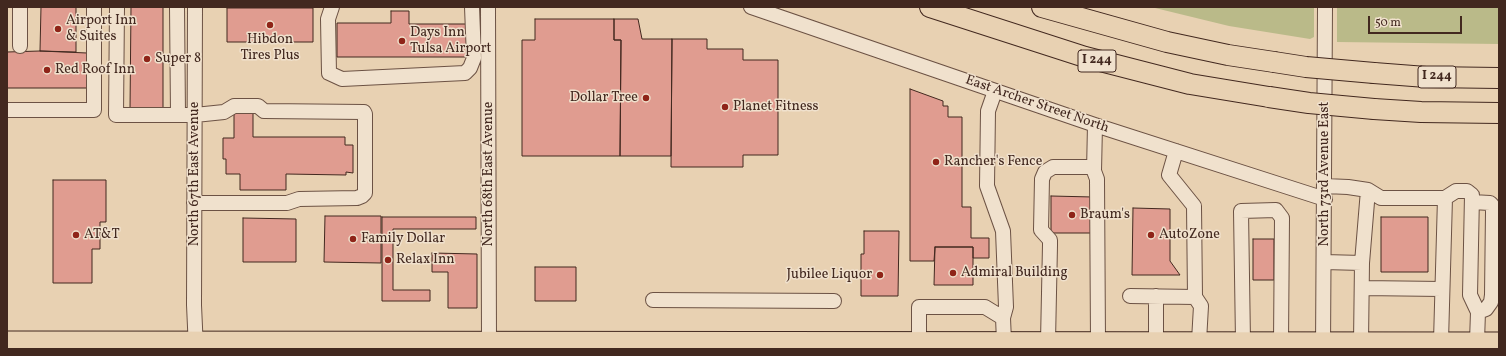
<!DOCTYPE html>
<html>
<head>
<meta charset="utf-8">
<style>
  body { margin:0 }
  #map { position:relative; width:1506px; height:356px; overflow:hidden; background:#e8d1b2; font-family:Vollkorn,serif }
  canvas { display:block }
  .frame { position:absolute; inset:0; border:8px solid #42281f; pointer-events:none }
  .scale { position:absolute; left:1368px; top:16px; width:94px; height:18px; box-sizing:border-box; border:2px solid #42281f; border-top:0; padding-left:5px; font-size:12px; line-height:14px; white-space:nowrap; color:#42281f; -webkit-text-stroke:3px #f0e1cd; paint-order:stroke }
</style>
</head>
<body>
<div id="map">
<canvas width="1506" height="356"></canvas>
<div class="frame"></div>
<div class="scale">50 m</div>
</div>
<script>
const ctx = document.querySelector('canvas').getContext('2d');
ctx.lineJoin = 'round';
function fillPath(path, color) { ctx.fillStyle = color; ctx.fill(path, 'evenodd'); }
const shape = rows => new Path2D(rows.map(r => 'M' + r).join(''));
function trace(path, color, width, dash) { ctx.strokeStyle = color; ctx.lineWidth = width; ctx.lineCap = dash ? 'butt' : 'round'; ctx.setLineDash(dash || []); ctx.stroke(path); }
function write(font, color, halo, rows, align = 'center') {
  ctx.font = font + ' Vollkorn,serif'; ctx.lineWidth = 3; ctx.setLineDash([]); ctx.textBaseline = 'middle'; ctx.strokeStyle = halo; ctx.fillStyle = color; for (const [text, x, y, turn = 0] of rows) {
    ctx.save(); ctx.translate(x, y); ctx.rotate((+turn || 0) * Math.PI / 180); ctx.textAlign = isNaN(turn) ? turn : align; if (halo) ctx.strokeText(text, 0, 0); ctx.fillText(text, 0, 0); ctx.restore();
  }
}
fillPath(shape([
  [1151,7,1314,7,1314,37,1310,39,1229,26],
  [1337,7,1499,7,1499,44,1337,42]
]), '#baba89');
const building = shape([
  [41,7,76,7,76,52,40,51,41,7],
  [131,7,163,7,163,110,130,110,131,7],
  [227,8,313,8,313,42,227,42,227,8],
  [391,11,409,11,409,24,467,24,467,57,337,57,337,23,391,23,391,11],
  [535,19,614,19,614,40,621,40,620,156,522,156,522,40,535,40,535,19],
  [614,19,638,19,642,39,672,39,671,156,620,156,621,40,614,40,614,19],
  [672,39,707,39,707,49,743,49,743,60,778,60,778,155,743,155,743,167,671,167,672,39],
  [40,51,87,53,87,88,7,88,7,52,40,51],
  [910,89,943,101,943,106,948,106,948,117,962,117,962,207,971,207,971,238,989,238,989,258,973,258,973,247,935,247,934,261,910,261,910,89],
  [234,113,253,113,253,137,345,137,345,145,353,145,353,173,346,172,346,175,286,174,286,190,240,190,240,174,226,174,226,159,223,159,223,138,234,138,234,113],
  [53,180,106,180,106,222,100,222,100,249,92,249,92,283,53,283,53,180],
  [1051,196,1093,197,1093,233,1051,233,1051,196],
  [1133,208,1170,209,1170,261,1180,275,1132,275,1133,208],
  [325,216,381,216,381,263,324,262,325,216],
  [382,217,476,217,476,229,393,229,393,290,430,290,430,301,382,301,382,217],
  [1381,217,1428,217,1428,272,1381,272,1381,217],
  [243,218,296,219,296,262,243,262,243,218],
  [864,231,899,231,898,296,861,296,861,254,864,254,864,231],
  [1253,239,1274,239,1274,280,1253,280,1253,239],
  [935,247,973,247,973,285,934,285,935,247],
  [432,253,477,254,477,308,448,308,448,272,432,272,432,253],
  [535,267,576,267,576,301,535,301,535,267]
]);
fillPath(building, '#e09c90');
trace(building, '#42281f', 1);
const minor = shape([
  [20,7,20,46],
  [117,7,116,115,195,115,224,112,234,106,258,106,264,111,364,112,365,114,365,193,362,196,357,198,299,199,287,203,194,203],
  [177,7,178,115],
  [195,7,194,305,196,349],
  [332,7,328,19,329,73,342,79,465,73,470,68,474,58,472,7],
  [488,7,489,340],
  [751,7,1095,125,1325,199],
  [995,91,988,111,987,186,1003,231,1006,307,1003,318],
  [7,110,94,110,94,7],
  [1095,125,1094,171,1097,179,1098,341],
  [1176,151,1169,175,1194,206,1195,297],
  [1325,186,1348,187,1368,190,1362,263,1361,342],
  [1368,190,1381,198,1445,198,1456,191,1467,191,1472,195,1470,295,1478,312,1477,341],
  [1472,202,1490,203,1492,205,1493,211,1492,295,1491,302,1486,309,1478,312],
  [1324,262,1362,263],
  [1362,288,1442,289],
  [1130,296,1195,297,1201,306,1199,341],
  [653,300,834,301],
  [919,341,919,307,985,307,1003,318,1004,341],
  [1048,341,1050,245,1050,240,1041,230,1042,179,1045,172,1053,167,1094,167],
  [1156,341,1156,296],
  [1243,341,1241,211,1276,210,1282,218,1281,341],
  [1441,341,1445,198],
  [1323,349,1325,7]
]);
const major = shape([
  [7,340,1499,341]
]);
const highway = shape([
  [930,7,1085,57,1190,84,1269,97],
  [1042,7,1167,42,1228,55,1274,62],
  [1374,73,1426,77,1499,78],
  [1374,109,1421,112,1499,113]
]);
trace(minor, '#6c5244', 16);
trace(major, '#42281f', 19);
trace(highway, '#42281f', 22);
trace(minor, '#f0e1cd', 14);
trace(major, '#e8d1b2', 17);
trace(highway, '#e8d1b2', 20);
const highwayBridge = shape([
  [1274,62,1306,67,1374,73],
  [1269,97,1309,103,1374,109]
]);
trace(highwayBridge, '#42281f', 22, []);
trace(highwayBridge, '#e8d1b2', 20);
for (const [x, y, r, color] of [
  [270,25,4,"#8f2418"],
  [58,29,4,"#8f2418"],
  [402,41,4,"#8f2418"],
  [147,59,4,"#8f2418"],
  [47,70,4,"#8f2418"],
  [646,98,4,"#8f2418"],
  [725,107,4,"#8f2418"],
  [936,162,4,"#8f2418"],
  [1072,215,4,"#8f2418"],
  [76,235,4,"#8f2418"],
  [1151,235,4,"#8f2418"],
  [353,239,4,"#8f2418"],
  [388,260,4,"#8f2418"],
  [953,273,4,"#8f2418"],
  [880,275,4,"#8f2418"]
]) { const dot = new Path2D(); dot.arc(x, y, r, 0, 2 * Math.PI); ctx.fillStyle = color; ctx.fill(dot); trace(dot, '#f0e1cd', 1.5); }
for (const [x, y, w] of [
  [1097,61,38],
  [1437,77,38]
]) { const box = new Path2D(); box.roundRect(x - w / 2, y - 11, w, 22, 3); ctx.fillStyle = '#f0e1cd'; ctx.fill(box); trace(box, '#42281f', 1); }
write('bold 13px', '#42281f', null, [
  ["I 244",1097,61],
  ["I 244",1437,77]
]);
write('14px', '#42281f', '#f0e1cd', [
  ["Airport Inn",66,21],
  ["& Suites",66,37],
  ["Days Inn",410,33],
  ["Tulsa Airport",410,49],
  ["Hibdon",270,40,"center"],
  ["Tires Plus",270,56,"center"],
  ["Super 8",155,59],
  ["Red Roof Inn",55,70],
  ["Dollar Tree",638,98,"right"],
  ["Planet Fitness",733,107],
  ["Rancher's Fence",944,162],
  ["Braum's",1080,215],
  ["AT&T",84,235],
  ["AutoZone",1159,235],
  ["Family Dollar",361,239],
  ["Relax Inn",396,260],
  ["Admiral Building",961,273],
  ["Jubilee Liquor",872,275,"right"]
], 'left');
write('14px', '#42281f', '#f0e1cd', [
  ["East Archer Street North",1037,105,19],
  ["North 67th East Avenue",195,174,-90],
  ["North 68th East Avenue",489,174,-90],
  ["North 73rd Avenue East",1325,174,-90]
]);
</script>
</body>
</html>
